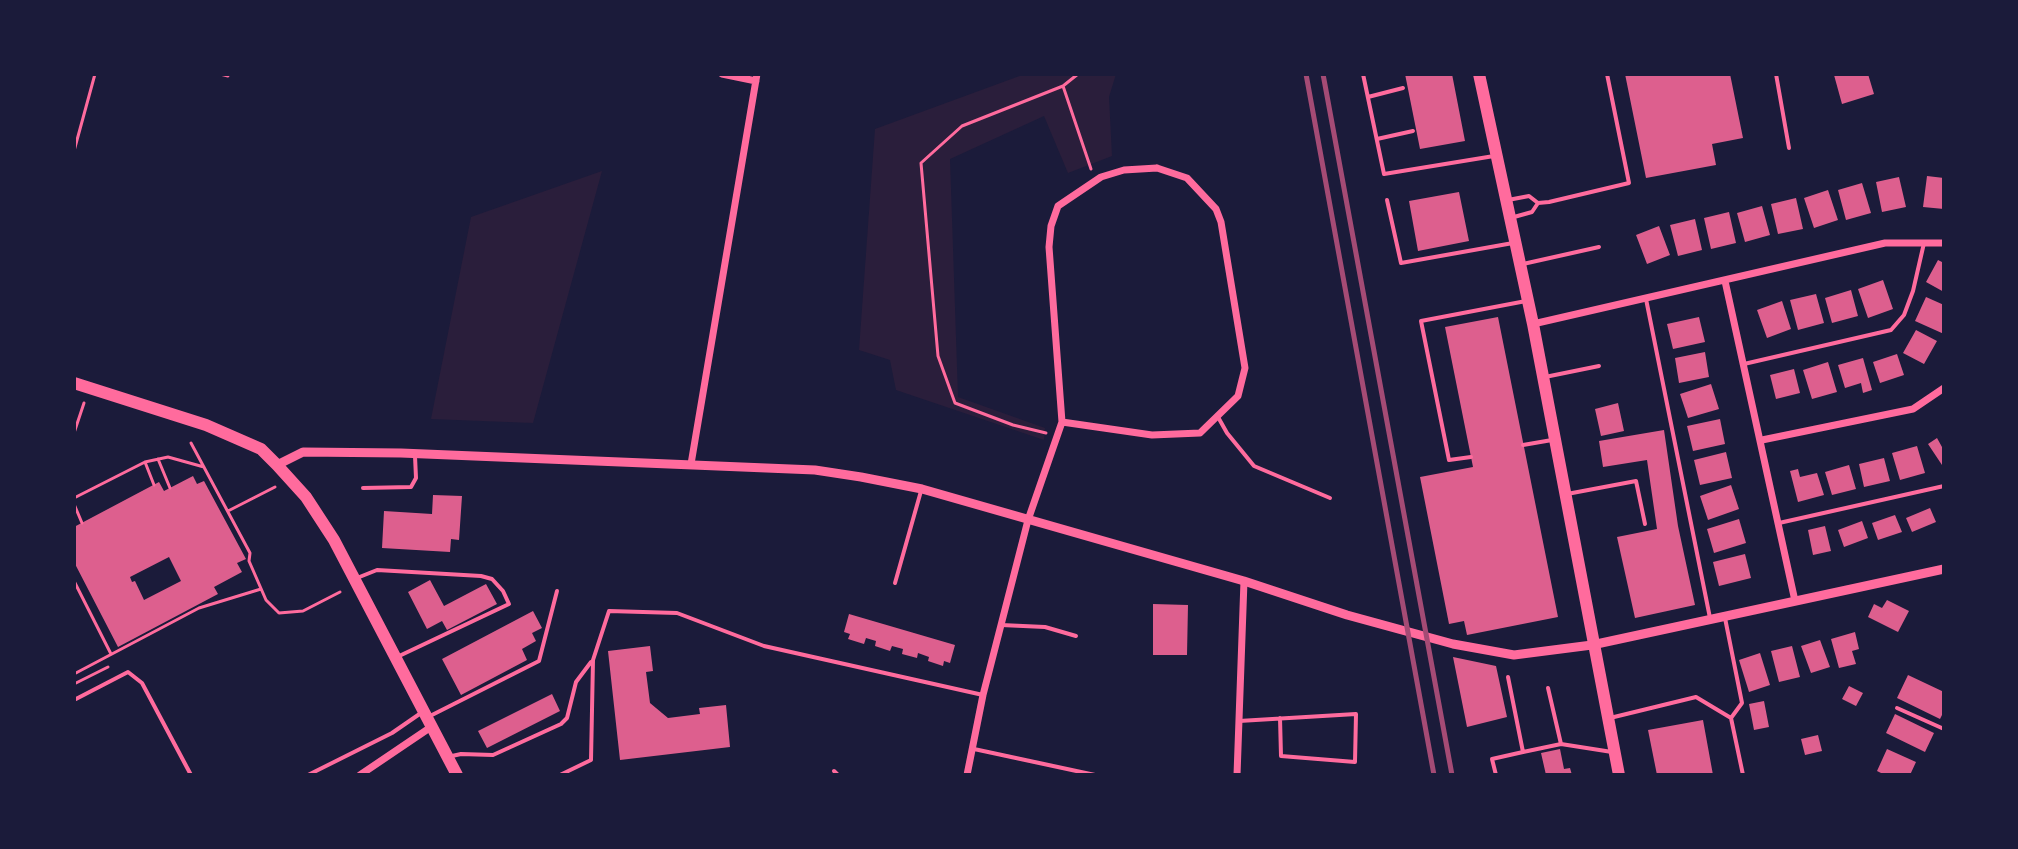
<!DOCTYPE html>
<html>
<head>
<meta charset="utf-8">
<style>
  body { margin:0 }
  #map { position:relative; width:2018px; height:849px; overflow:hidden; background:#1b1b3a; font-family:"Work Sans",sans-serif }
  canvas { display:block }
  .frame { position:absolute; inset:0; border:76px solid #1b1b3a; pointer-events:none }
</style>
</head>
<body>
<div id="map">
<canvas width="2018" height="849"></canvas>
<div class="frame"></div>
</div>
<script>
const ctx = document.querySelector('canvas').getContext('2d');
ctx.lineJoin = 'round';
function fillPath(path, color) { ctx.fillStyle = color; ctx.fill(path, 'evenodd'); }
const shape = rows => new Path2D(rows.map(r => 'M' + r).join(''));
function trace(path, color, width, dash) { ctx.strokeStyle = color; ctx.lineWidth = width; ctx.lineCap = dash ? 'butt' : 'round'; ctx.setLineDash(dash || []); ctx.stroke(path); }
fillPath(shape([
  [1025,74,1116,74,1109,97,1112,156,1068,173,1044,116,950,159,958,397,1045,428,1044,440,896,390,890,360,859,350,875,129],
  [602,171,533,423,431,419,471,217]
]), '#2a1e3b');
fillPath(shape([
  [1405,74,1452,74,1465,141,1420,149],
  [1625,74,1730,74,1743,138,1712,144,1716,165,1646,178],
  [1838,74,1868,74,1874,94,1842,104,1834,75],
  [1927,176,1944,178,1944,209,1923,207],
  [1899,177,1906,207,1882,212,1876,182],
  [1862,183,1871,213,1846,220,1838,190],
  [1828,190,1838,220,1814,228,1804,198],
  [1459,192,1469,241,1418,251,1409,201],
  [1796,198,1803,229,1778,234,1771,204],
  [1762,206,1770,235,1745,242,1737,213],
  [1729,212,1736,243,1711,249,1704,218],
  [1695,219,1702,250,1678,256,1670,225],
  [1659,226,1670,255,1647,264,1636,235],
  [1938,260,1944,263,1944,292,1926,282],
  [1883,280,1893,309,1868,318,1858,289],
  [1851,290,1858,316,1832,323,1825,298],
  [1816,294,1824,323,1798,330,1790,300],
  [1926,297,1944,305,1944,334,1915,321],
  [1782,301,1791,329,1767,338,1757,310],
  [1498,317,1558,617,1467,635,1464,621,1449,624,1420,477,1473,467,1445,327],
  [1699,317,1705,342,1673,349,1667,324],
  [1916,330,1937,341,1924,364,1903,353],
  [1705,352,1709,377,1679,383,1675,358],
  [1897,354,1904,375,1880,383,1873,362],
  [1863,358,1872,390,1863,393,1861,383,1845,388,1838,365],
  [1828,362,1837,392,1812,399,1803,370],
  [1794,369,1800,393,1776,399,1770,375],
  [1711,384,1719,409,1688,418,1680,394],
  [1618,403,1624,431,1601,436,1595,409],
  [1720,419,1725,444,1693,451,1687,426],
  [1664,430,1678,526,1695,605,1635,618,1617,537,1657,529,1647,460,1603,467,1599,441],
  [1937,438,1942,447,1944,445,1944,468,1928,444],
  [1917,446,1925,473,1900,480,1892,453],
  [1726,452,1732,478,1700,485,1694,460],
  [1884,458,1890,481,1864,487,1859,464],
  [1849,465,1856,489,1832,495,1825,472],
  [1798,469,1800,477,1817,473,1824,495,1798,502,1790,471],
  [193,476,197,484,204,481,246,559,237,563,242,572,214,587,218,594,118,647,74,562,74,527,159,482,164,491],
  [169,557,181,581,144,600,135,581,132,582,130,577],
  [1731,485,1739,509,1708,520,1700,496],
  [433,495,462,496,459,540,451,539,450,552,382,548,384,511,432,514],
  [1930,508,1936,522,1912,532,1906,518],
  [1895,515,1902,532,1878,540,1872,523],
  [1739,519,1746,543,1714,553,1707,529],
  [1862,521,1868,538,1844,547,1838,530],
  [1825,526,1831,551,1813,555,1808,530],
  [1745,554,1751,578,1719,586,1713,562],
  [430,580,444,606,486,584,497,604,447,630,442,621,427,629,408,592],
  [1887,600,1909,611,1898,632,1868,617,1874,604,1882,608],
  [1153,604,1188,605,1187,655,1153,655],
  [533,611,542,628,532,633,536,641,522,649,527,660,461,695,442,659],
  [849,614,955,645,950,663,944,661,943,666,928,661,929,657,918,653,917,658,902,654,903,649,892,646,890,651,875,646,876,641,866,638,864,644,848,639,850,634,844,632],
  [1855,632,1859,649,1852,651,1856,664,1839,668,1831,639],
  [1820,640,1830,667,1811,673,1801,646],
  [650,646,653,671,646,672,650,703,668,718,700,714,699,708,726,705,730,747,620,760,608,651],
  [1792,646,1800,677,1779,682,1771,651],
  [1760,653,1770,685,1749,692,1739,660],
  [1453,657,1496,666,1507,717,1467,727],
  [1908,675,1944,692,1944,711,1940,719,1897,698],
  [1849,686,1863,693,1856,706,1842,699],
  [552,694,560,711,487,748,478,731],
  [1764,701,1769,727,1754,730,1749,704],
  [1895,714,1934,733,1925,752,1886,733],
  [1703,720,1713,775,1657,775,1648,730],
  [1818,735,1822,751,1805,755,1801,739],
  [1560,749,1564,769,1570,768,1572,775,1546,775,1541,753],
  [1887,749,1916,762,1910,775,1885,775,1877,771]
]), '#dd5f8e');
trace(shape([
  [220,74,228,76],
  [1063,86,1091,169],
  [74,151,95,74],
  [74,433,84,403],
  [1046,433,1013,425,955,403,938,356,921,163,962,126,1063,86,1078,74],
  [191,443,250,553,249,561,266,600,279,613,303,611,340,592],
  [158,459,170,488],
  [145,462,154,485],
  [74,498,145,462,168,457,204,467],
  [74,504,82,523],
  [228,511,275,487],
  [74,581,111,654],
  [74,674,199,608,261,589],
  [74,684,108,667]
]), '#ff6b9d', 3);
trace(shape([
  [1363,74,1384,174,1494,156],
  [1776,74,1789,148],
  [1368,97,1403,88],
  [1377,139,1413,131],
  [1387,200,1401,263,1513,243],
  [1508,200,1529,196,1538,203,1549,202,1629,183,1607,74],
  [1514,217,1532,212,1538,203],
  [1523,264,1599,247],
  [1646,299,1710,618],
  [1744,364,1891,330,1904,315,1913,291,1924,243],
  [1545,377,1599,366],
  [1218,417,1227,433,1254,466,1330,498],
  [1523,445,1552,440],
  [1471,457,1449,460,1421,321,1526,301],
  [363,488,411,487,416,478,415,456],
  [1567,494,1636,481,1645,524],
  [1779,523,1944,486],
  [357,578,377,570,481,576,492,579,503,591,509,604,397,657],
  [895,583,921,491],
  [1725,618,1742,703,1731,718],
  [1001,625,1045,627,1076,636],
  [1508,677,1523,752,1561,744],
  [1548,688,1561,744,1612,752],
  [74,700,128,672,142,683,191,775],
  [1897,708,1944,729],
  [428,717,539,661,557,591],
  [1610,718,1696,697,1731,718,1743,775],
  [1239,721,1356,714,1355,762,1281,756,1280,718],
  [974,749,1095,775],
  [452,756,461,754,493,755,561,724,567,718,576,682,591,662],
  [834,771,838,775],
  [308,775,392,733,421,713],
  [560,775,591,760,593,660,609,611,677,613,764,646,983,695],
  [1496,775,1492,759,1523,752]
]), '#ff6b9d', 4);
trace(shape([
  [722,74,756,81],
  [1157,168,1187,178,1216,209,1221,222,1245,368,1238,396,1200,433,1152,435,1062,422,1049,247,1051,226,1058,206,1101,177,1124,170,1157,168],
  [1725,281,1795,601],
  [1533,324,1885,243,1944,243],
  [1762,440,1913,409,1944,388],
  [691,464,757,74],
  [360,775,431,727],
  [967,775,983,695,1028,520,1062,422],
  [1237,775,1244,581]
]), '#ff6b9d', 7);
trace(shape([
  [277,465,303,452,401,453,815,470,861,477,922,489,1244,581,1347,615,1453,644,1514,655,1592,645,1944,569]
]), '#ff6b9d', 9);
trace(shape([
  [74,383,206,425,261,449,277,465,306,497,334,540,457,775]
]), '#ff6b9d', 12);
trace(shape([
  [1479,74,1533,324,1619,775]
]), '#ff6b9d', 12);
trace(shape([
  [1306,74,1434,775],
  [1323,74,1452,775]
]), '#a44b75', 5);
</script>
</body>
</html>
